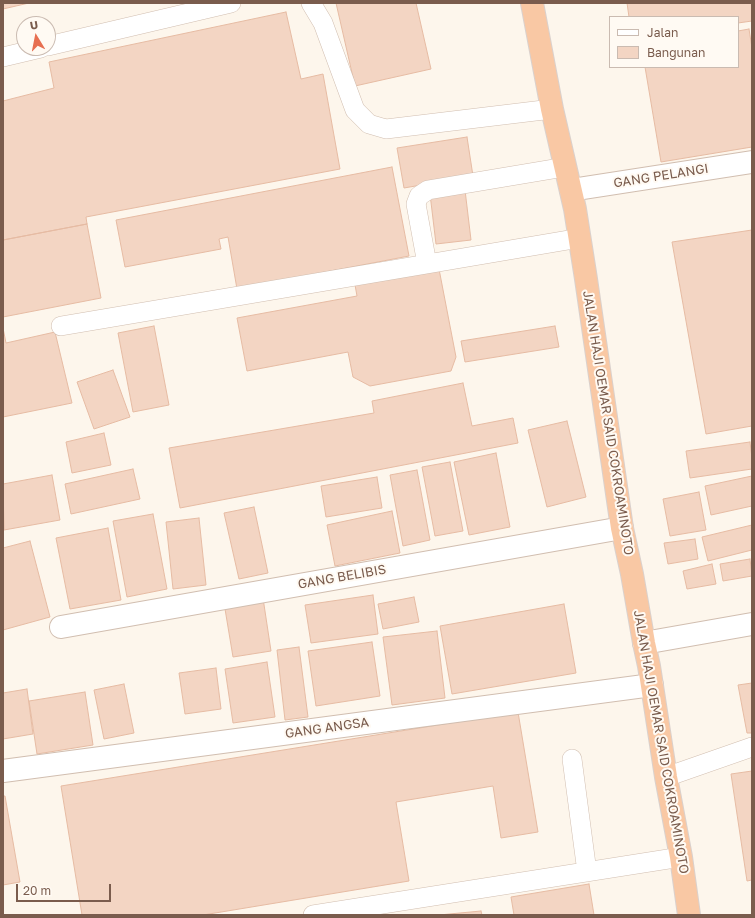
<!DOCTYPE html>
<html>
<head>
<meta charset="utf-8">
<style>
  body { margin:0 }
  #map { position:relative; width:755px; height:918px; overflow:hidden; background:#fdf6ec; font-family:"Golos Text",sans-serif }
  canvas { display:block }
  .frame { position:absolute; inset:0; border:4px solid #7a5c4d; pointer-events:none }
  .legend { position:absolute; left:609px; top:16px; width:130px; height:52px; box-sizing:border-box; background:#fffaf3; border:1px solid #cabbb1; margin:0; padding:5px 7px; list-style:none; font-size:12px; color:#7a5c4d }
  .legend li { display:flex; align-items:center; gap:8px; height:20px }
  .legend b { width:20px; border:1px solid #cabbb1 }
  .north { position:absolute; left:16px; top:16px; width:40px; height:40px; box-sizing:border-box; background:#fffaf3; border:1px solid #cabbb1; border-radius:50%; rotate:350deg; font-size:11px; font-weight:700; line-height:16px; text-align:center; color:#7a5c4d }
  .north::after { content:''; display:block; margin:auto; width:14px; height:18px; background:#e76f51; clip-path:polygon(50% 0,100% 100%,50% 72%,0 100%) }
  .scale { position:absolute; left:16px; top:884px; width:95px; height:18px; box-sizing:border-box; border:2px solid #7a5c4d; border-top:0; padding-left:5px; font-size:12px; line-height:14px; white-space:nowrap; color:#7a5c4d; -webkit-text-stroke:3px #fffaf3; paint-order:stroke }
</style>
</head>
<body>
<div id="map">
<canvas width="755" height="918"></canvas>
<div class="frame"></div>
<ul class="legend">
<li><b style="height:5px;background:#fff"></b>Jalan</li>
<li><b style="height:11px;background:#f3d5c3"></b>Bangunan</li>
</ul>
<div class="north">U</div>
<div class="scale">20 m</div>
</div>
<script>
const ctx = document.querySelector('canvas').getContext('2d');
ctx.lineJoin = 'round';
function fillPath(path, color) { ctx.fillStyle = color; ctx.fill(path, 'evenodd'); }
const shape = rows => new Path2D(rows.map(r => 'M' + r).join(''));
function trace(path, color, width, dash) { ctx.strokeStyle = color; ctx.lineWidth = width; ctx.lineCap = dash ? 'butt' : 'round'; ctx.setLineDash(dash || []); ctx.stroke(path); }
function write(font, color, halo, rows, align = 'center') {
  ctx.font = font + ' "Golos Text",sans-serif'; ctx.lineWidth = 4; ctx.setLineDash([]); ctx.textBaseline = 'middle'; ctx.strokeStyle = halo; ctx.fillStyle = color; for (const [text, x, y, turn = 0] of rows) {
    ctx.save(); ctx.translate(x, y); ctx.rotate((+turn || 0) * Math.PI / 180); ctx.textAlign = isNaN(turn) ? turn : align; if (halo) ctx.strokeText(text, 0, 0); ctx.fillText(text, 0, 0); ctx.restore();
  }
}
const building = shape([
  [3,3,29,3,3,9,3,3],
  [336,3,416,3,431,69,355,86,336,3],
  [627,3,752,3,752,21,738,23,738,17,629,17,627,3],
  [286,12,301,79,323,74,340,169,86,217,87,224,3,240,3,101,54,88,49,62,286,12],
  [749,29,752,48,752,147,661,162,645,67,738,67,738,31,749,29],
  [467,137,473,176,404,188,397,148,467,137],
  [392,167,409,256,237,289,228,237,219,239,221,249,125,267,116,220,392,167],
  [465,190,471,240,436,244,430,194,465,190],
  [87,224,101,298,3,317,3,240,87,224],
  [752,230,752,426,706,434,672,242,752,230],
  [439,269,456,357,451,371,370,386,353,377,348,352,247,371,237,318,357,296,355,285,439,269],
  [154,326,169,405,133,412,118,333,154,326],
  [555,326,559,347,465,362,461,341,555,326],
  [3,328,6,343,55,332,72,403,3,417,3,328],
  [113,370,130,417,94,429,77,382,113,370],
  [463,383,472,426,513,418,518,443,180,508,169,448,374,413,372,401,463,383],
  [567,421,586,497,547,507,528,430,567,421],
  [104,433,111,465,72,473,66,442,104,433],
  [750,442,752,458,752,469,690,478,686,451,750,442],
  [496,453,510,527,469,535,454,462,496,453],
  [450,462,463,531,435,536,422,467,450,462],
  [133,469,140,499,71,514,65,484,133,469],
  [417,470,430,540,403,546,390,475,417,470],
  [52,475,60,520,4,530,3,484,52,475],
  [752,476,752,506,711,515,705,486,752,476],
  [377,477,382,508,326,517,321,486,377,477],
  [699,492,706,530,670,536,663,499,699,492],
  [254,507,268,573,239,579,224,513,254,507],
  [392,511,400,553,335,566,327,525,392,511],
  [153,514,167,589,127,597,113,521,153,514],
  [199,518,206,585,173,589,166,522,199,518],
  [752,525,752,550,708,561,702,537,752,525],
  [108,528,121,600,70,609,56,538,108,528],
  [695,539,698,559,668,564,664,543,695,539],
  [30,541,50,617,3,630,3,548,30,541],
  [750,559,752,576,723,581,720,564,750,559],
  [712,564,716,584,687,589,683,571,712,564],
  [373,595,378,634,311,643,305,605,373,595],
  [414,597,419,622,383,629,378,604,414,597],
  [263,598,271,651,233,657,224,603,263,598],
  [564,604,576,673,452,694,440,626,564,604],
  [437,631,445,698,392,705,383,637,437,631],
  [372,642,380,696,316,706,308,651,372,642],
  [299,647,308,717,285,720,277,650,299,647],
  [267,662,275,717,233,723,225,669,267,662],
  [216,668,221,709,185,714,179,673,216,668],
  [752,683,752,733,747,733,738,685,752,683],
  [124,684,134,733,104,739,94,690,124,684],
  [27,689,33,734,3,739,3,693,27,689],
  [85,692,93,745,37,754,29,701,85,692],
  [518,712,538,832,501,838,493,786,396,802,409,881,203,915,82,915,61,786,518,712],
  [752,771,752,880,747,881,731,774,752,771],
  [3,796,5,796,20,882,3,885,3,796],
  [589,884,594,915,514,915,511,897,589,884],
  [481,911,482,915,439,915,481,911]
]);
fillPath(building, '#f3d5c3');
trace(building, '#e6bba3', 1);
const service = shape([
  [311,3,323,23,355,110,369,124,386,129,552,109],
  [48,46,231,3],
  [3,57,41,48],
  [565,167,428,190,419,196,416,204,427,264,580,238],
  [61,326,427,264],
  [572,759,587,872],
  [666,777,752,747],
  [313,915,681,857]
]);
const minor = shape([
  [571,190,752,162],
  [61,627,622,528],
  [3,771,652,685]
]);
const tertiary = shape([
  [644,643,752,624]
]);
const trunk = shape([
  [532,3,552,109,575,209,586,279,622,528,632,574,644,643,649,666,666,777,681,857,689,915]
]);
trace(service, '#d1beb0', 20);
trace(minor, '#d1beb0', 24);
trace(tertiary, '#d1beb0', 24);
trace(trunk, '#dad1cd', 24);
trace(service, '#fff', 19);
trace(minor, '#fff', 22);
trace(tertiary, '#fff', 22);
trace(trunk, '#f9c8a4', 22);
write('13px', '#7a5c4d', '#fffaf3', [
  ["GANG PELANGI",661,176,-9],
  ["JALAN HAJI OEMAR SAID COKROAMINOTO",608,423,81],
  ["GANG BELIBIS",342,577,-10],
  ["GANG ANGSA",327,728,-8],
  ["JALAN HAJI OEMAR SAID COKROAMINOTO",661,742,80]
]);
</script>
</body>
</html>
